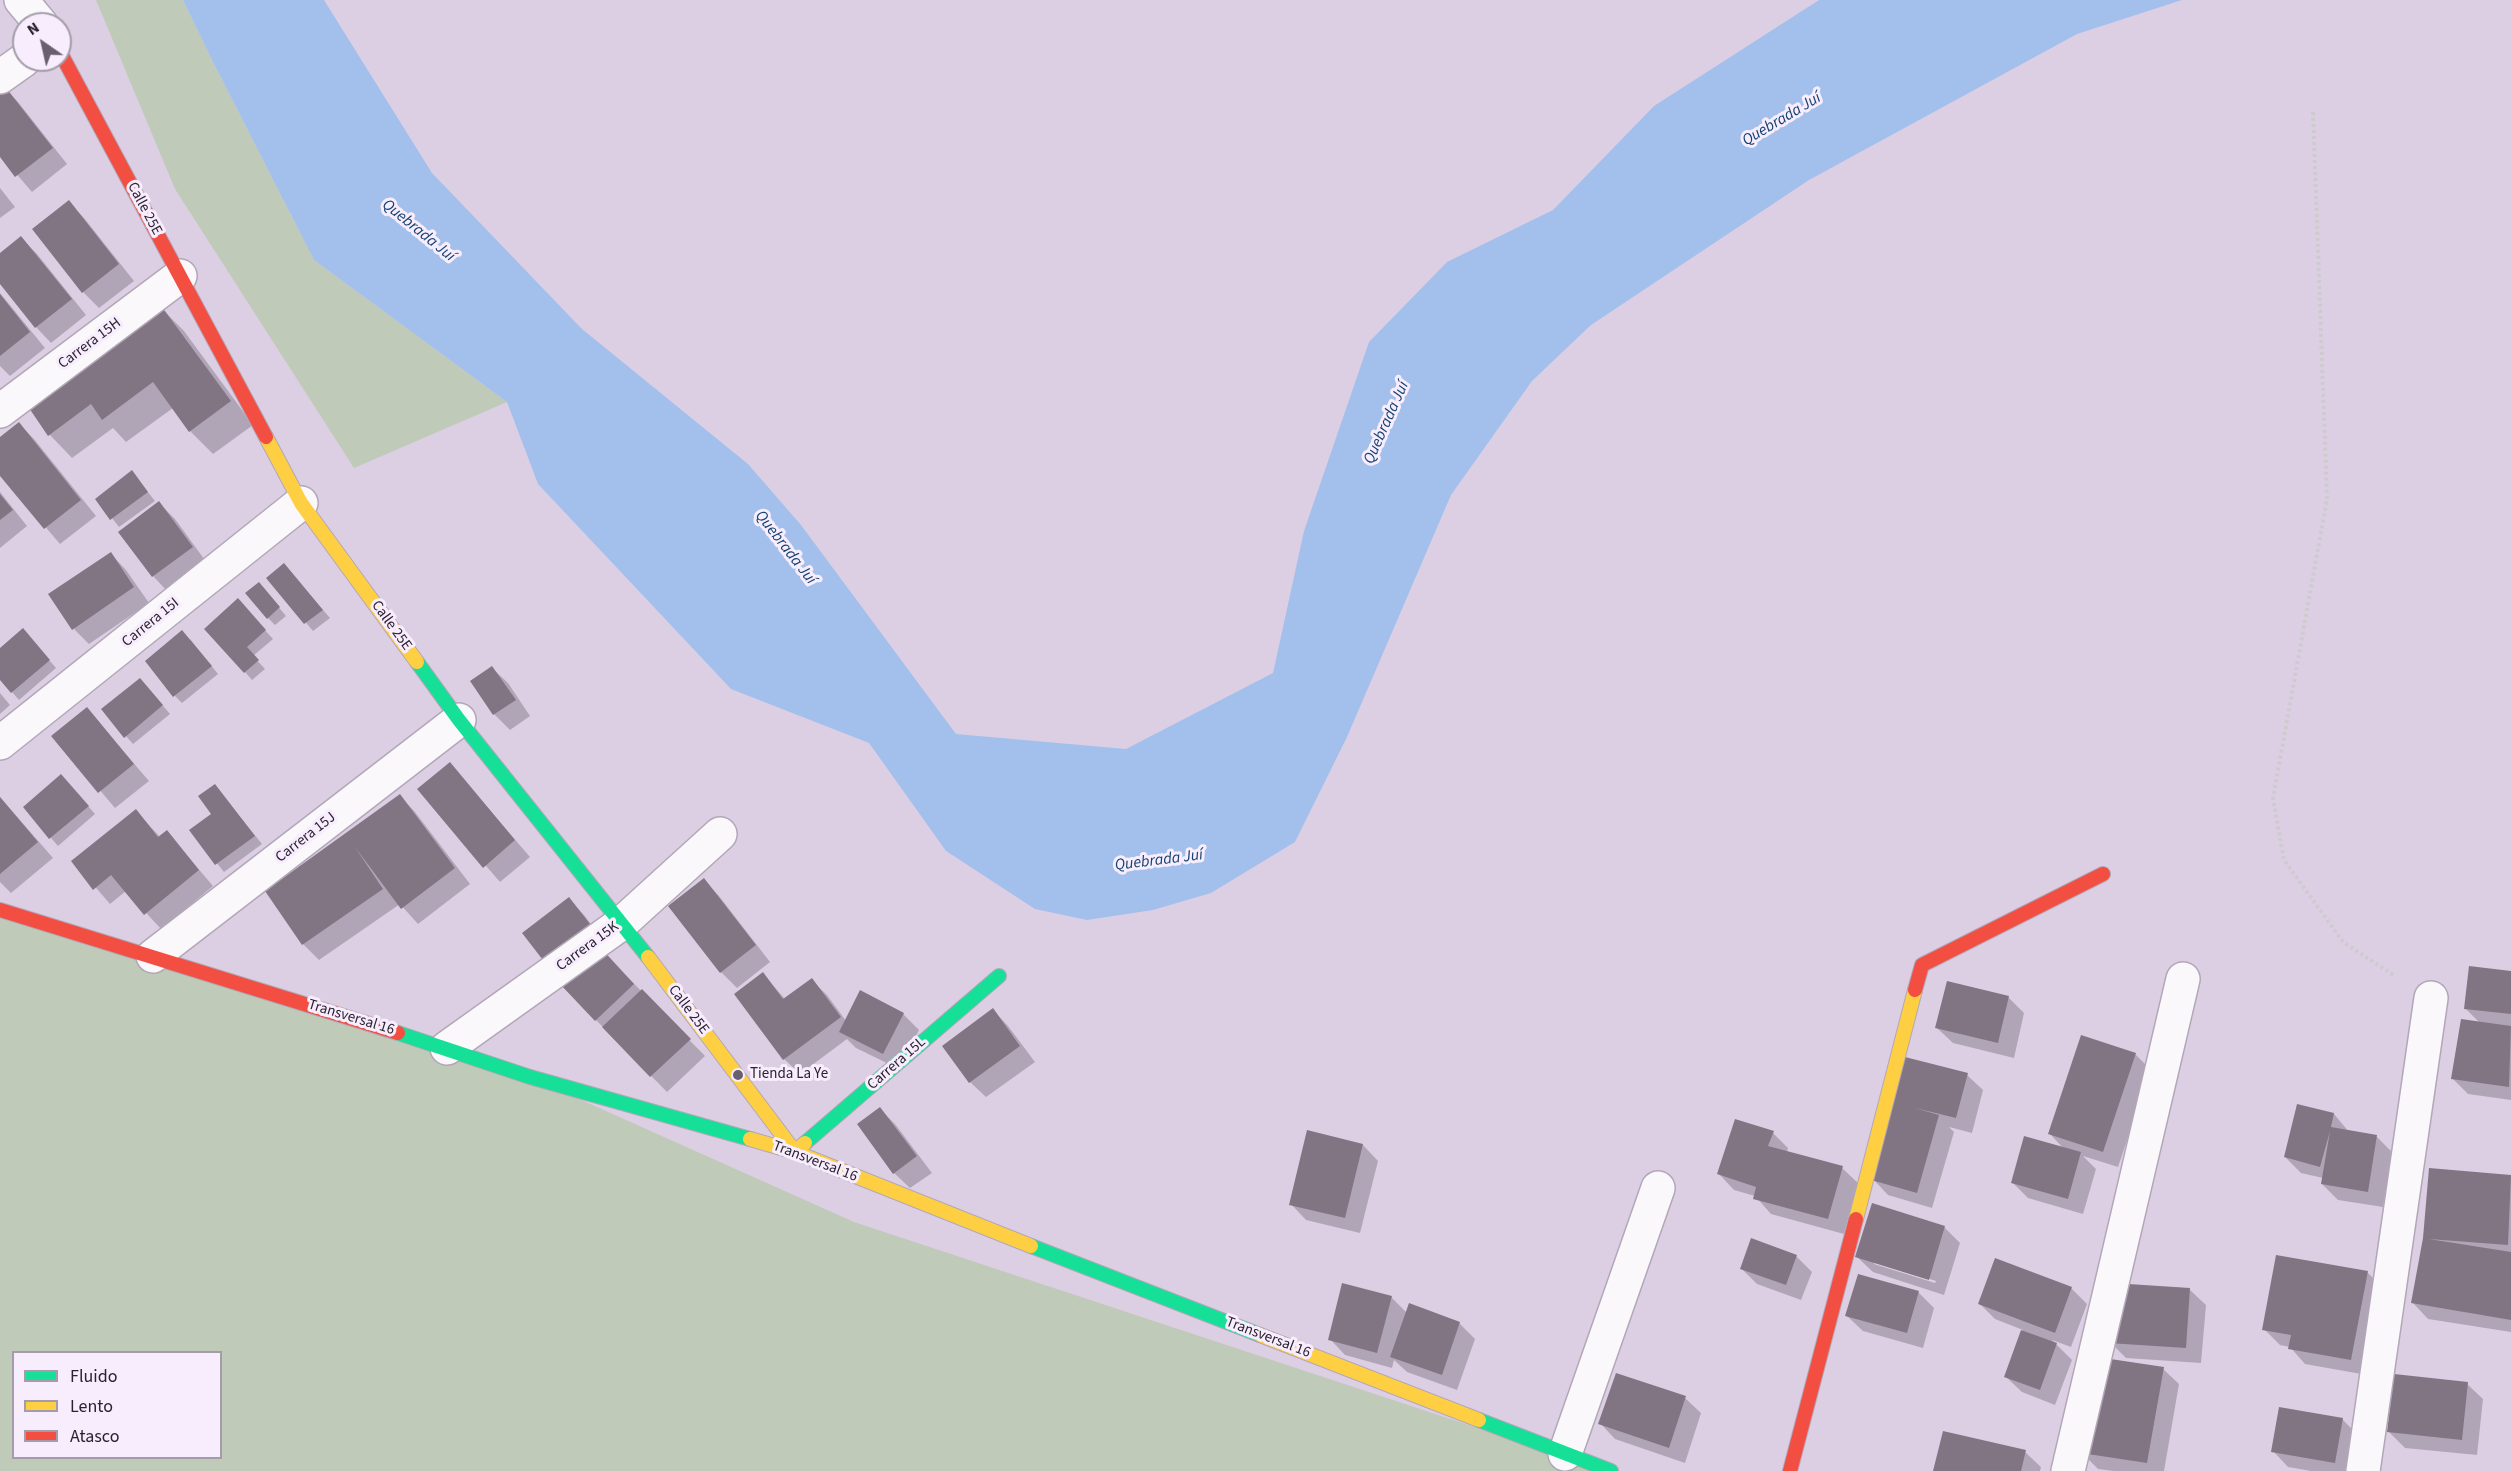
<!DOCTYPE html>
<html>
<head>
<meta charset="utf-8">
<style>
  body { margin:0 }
  #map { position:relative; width:2511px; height:1471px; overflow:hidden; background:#dccfe4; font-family:"Source Sans 3",sans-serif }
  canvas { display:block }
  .legend { position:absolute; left:12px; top:1351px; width:210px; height:108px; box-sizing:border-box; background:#f7edfd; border:2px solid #a59cab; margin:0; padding:8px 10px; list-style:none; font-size:18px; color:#2b2231 }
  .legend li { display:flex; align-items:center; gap:12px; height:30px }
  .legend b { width:30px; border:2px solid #a59cab }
  .north { position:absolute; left:12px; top:12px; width:60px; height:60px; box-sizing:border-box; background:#f7edfd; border:2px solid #a59cab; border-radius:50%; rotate:326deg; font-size:16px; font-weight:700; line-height:24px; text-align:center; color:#2b2231 }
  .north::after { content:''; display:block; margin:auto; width:21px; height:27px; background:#695f70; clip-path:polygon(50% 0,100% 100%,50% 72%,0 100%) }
</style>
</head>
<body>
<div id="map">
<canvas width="2511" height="1471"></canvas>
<ul class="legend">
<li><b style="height:8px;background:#16e098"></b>Fluido</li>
<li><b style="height:8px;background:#ffcf43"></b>Lento</li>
<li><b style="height:8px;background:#f24e42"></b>Atasco</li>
</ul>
<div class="north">N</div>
</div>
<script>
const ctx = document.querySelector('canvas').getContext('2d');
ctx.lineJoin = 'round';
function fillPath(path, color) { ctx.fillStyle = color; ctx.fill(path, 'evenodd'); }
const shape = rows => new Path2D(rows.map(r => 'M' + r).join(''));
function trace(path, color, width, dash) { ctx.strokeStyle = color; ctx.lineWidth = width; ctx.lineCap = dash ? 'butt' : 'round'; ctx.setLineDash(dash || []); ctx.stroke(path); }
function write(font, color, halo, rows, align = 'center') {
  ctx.font = font + ' "Source Sans 3",sans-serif'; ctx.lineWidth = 6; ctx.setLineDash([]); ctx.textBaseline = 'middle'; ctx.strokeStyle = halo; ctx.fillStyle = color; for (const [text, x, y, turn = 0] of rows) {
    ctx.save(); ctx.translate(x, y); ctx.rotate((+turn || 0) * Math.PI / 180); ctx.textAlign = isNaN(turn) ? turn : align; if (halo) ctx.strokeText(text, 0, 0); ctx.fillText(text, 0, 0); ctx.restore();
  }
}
fillPath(shape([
  [96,0,183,0,212,60,314,260,507,402,354,468,175,189],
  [0,910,530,1077,854,1222,1608,1471,0,1471],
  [14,1352,220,1352,220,1458,14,1458]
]), '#bfcab8');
fillPath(shape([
  [183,0,324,0,432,173,582,329,748,464,801,525,956,734,1126,749,1273,673,1304,531,1369,342,1447,262,1553,210,1654,106,1819,0,2182,0,2077,34,1809,180,1591,325,1532,381,1451,495,1347,737,1295,842,1211,893,1153,910,1087,920,1035,909,946,851,869,743,731,689,538,484,507,402,314,260,212,60]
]), '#a3c0ec');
fillPath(shape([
  [3,86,18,102,67,164,32,192,0,155],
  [0,188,15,207,0,218],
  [69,202,84,218,134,281,99,308,83,292],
  [21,238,37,254,86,315,51,343,36,327,0,282,0,255],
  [0,293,45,348,10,376,0,366],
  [161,308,184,331,253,425,213,454,190,431,173,408,126,442,113,428,72,458,50,435,29,406],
  [19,424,34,439,96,516,60,544,0,474,0,439],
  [132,472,155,501,119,527,97,499],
  [0,492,27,526,0,548],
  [159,503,175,519,207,563,168,592,153,576],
  [111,554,126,570,149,603,89,644,74,629],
  [284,565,330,618,313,631,268,578],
  [266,592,286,616,275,625,268,618],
  [245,608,273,639,253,656,265,669,252,680,245,672],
  [30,638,56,668,19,700,0,678,0,650],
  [190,639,218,674,182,703,175,696],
  [492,668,508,683,530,716,510,730,494,714,472,681],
  [147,687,170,714,133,744,103,710],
  [0,693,10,705,0,714],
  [87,709,149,781,115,808,54,736],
  [450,764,530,857,500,882,419,789],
  [69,784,95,814,58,846,25,808],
  [215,786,262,844,224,872,191,831,213,814],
  [400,796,415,812,470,884,418,924,400,904,319,960,303,944,267,892],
  [0,797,53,858,11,893,0,882],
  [136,811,160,837,167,832,213,886,161,929,126,891,110,904,73,861],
  [704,880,719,896,770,962,737,988,721,972,670,907],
  [569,899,584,915,607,945,601,950,705,1056,667,1092,596,1020],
  [2511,973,2511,1100,2468,1094,2452,1078,2480,1023,2465,1008],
  [763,974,785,999,811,980,827,995,846,1021,861,992,903,1014,919,1030,899,1069,856,1048,847,1039,800,1074,784,1059],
  [1948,983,2009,998,2024,1013,2014,1058,1953,1043,1937,1028],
  [993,1010,1008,1026,1035,1062,986,1097,970,1082],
  [2135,1054,2151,1070,2118,1167,2083,1156,2096,1169,2083,1214,2028,1198,2013,1183,2064,1149,2050,1134],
  [1906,1059,1967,1075,1983,1090,1972,1133,1949,1127,1954,1132,1932,1208,1888,1195,1873,1179],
  [2299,1106,2334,1114,2349,1132,2377,1137,2392,1152,2383,1207,2338,1200,2322,1184,2323,1178,2301,1173,2285,1157],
  [880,1109,895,1124,932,1173,910,1188,894,1173],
  [1773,1133,1788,1148,1787,1152,1842,1168,1858,1183,1844,1234,1771,1214,1755,1196,1734,1190,1719,1174],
  [1363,1145,1378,1161,1360,1233,1306,1220,1291,1204],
  [2431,1170,2511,1177,2511,1332,2428,1319,2413,1303,2424,1238],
  [1944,1227,1960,1243,1944,1295,1873,1272,1857,1257],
  [1874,1261,1936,1281,1935,1283,1874,1264],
  [1796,1256,1812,1272,1801,1300,1757,1284,1742,1269],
  [2277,1257,2368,1273,2383,1288,2367,1375,2305,1364,2290,1347,2280,1345,2264,1329],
  [2071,1288,2087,1304,2071,1347,2052,1340,2072,1360,2055,1405,2022,1392,2006,1377,2023,1330,1995,1319,1979,1303],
  [2190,1290,2206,1305,2201,1363,2126,1358,2110,1342],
  [1918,1292,1934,1308,1923,1348,1863,1331,1847,1316],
  [1391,1297,1407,1313,1459,1323,1475,1339,1457,1390,1407,1372,1394,1360,1392,1368,1345,1355,1330,1339],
  [2163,1369,2179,1384,2164,1471,2114,1471,2098,1469,2082,1453],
  [2467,1384,2483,1399,2477,1455,2405,1448,2389,1432],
  [1685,1398,1701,1413,1685,1463,1615,1439,1600,1423],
  [2342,1419,2358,1435,2352,1471,2311,1471,2288,1467,2273,1451],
  [2025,1452,2041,1467,2040,1471,1935,1471]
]), '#0003');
fillPath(shape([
  [3,84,53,148,15,177,0,157,0,87],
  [69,200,119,264,82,293,32,229],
  [21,236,72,299,35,328,0,284,0,253],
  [0,294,30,332,0,356],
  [162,307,231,401,189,432,153,382,102,420,91,404,48,436,27,405],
  [19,422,81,500,44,529,0,476,0,437],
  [132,470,148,492,110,520,95,499],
  [0,494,13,510,0,520],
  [159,501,193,547,152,577,118,532],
  [111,552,134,587,72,630,48,594],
  [284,563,323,610,304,624,266,578],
  [259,582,280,607,267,619,245,593],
  [238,598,266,630,247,647,259,660,244,673,204,629],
  [23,628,50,660,11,693,0,680,0,648],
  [182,630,212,666,173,697,145,661],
  [492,666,516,700,493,715,470,681],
  [140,678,163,705,124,738,101,709],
  [87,707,134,764,98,793,51,736],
  [450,762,515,840,483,868,417,789],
  [61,774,89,806,49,839,23,807],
  [215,784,255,836,215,865,189,830,211,814,198,796],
  [400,794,455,868,401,909,355,847,383,889,302,945,265,891],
  [0,797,38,842,0,874],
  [136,809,158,837,167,830,199,870,144,915,111,875,93,890,71,861],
  [704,878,756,945,720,973,668,906],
  [569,897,593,928,546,964,522,933],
  [600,947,634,984,595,1021,560,984],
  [2469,966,2511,971,2511,1014,2464,1009],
  [763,972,783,999,812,978,841,1017,783,1060,734,994],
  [1947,981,2009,996,1998,1043,1935,1028],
  [642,989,691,1039,650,1077,602,1027],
  [860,990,904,1013,883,1054,839,1032],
  [993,1008,1020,1046,969,1083,942,1046],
  [2461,1019,2511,1026,2509,1087,2451,1079],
  [2081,1035,2136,1053,2103,1152,2048,1134],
  [1905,1057,1968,1073,1956,1118,1915,1108,1939,1115,1917,1193,1871,1180],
  [2297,1104,2334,1113,2331,1127,2377,1135,2368,1192,2321,1184,2330,1131,2320,1167,2284,1157],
  [880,1107,917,1156,893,1174,857,1124],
  [1735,1119,1774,1131,1768,1146,1843,1166,1828,1219,1753,1199,1756,1187,1717,1174],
  [1307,1130,1363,1144,1345,1218,1289,1205],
  [2024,1136,2081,1152,2068,1199,2011,1183],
  [2429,1168,2511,1175,2508,1245,2429,1239,2511,1252,2511,1320,2411,1303,2423,1238],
  [1872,1203,1945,1226,1929,1280,1855,1257],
  [1751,1238,1797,1255,1786,1285,1740,1269],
  [2276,1255,2368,1271,2351,1360,2288,1349,2291,1335,2262,1330],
  [1995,1258,2072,1287,2055,1333,1978,1304],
  [1858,1274,1919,1291,1907,1333,1845,1316],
  [1342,1283,1392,1296,1377,1353,1328,1340],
  [2113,1283,2190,1288,2186,1348,2108,1343],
  [1409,1303,1460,1322,1442,1375,1390,1357],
  [2021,1330,2057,1343,2040,1390,2004,1377],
  [2097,1357,2164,1367,2147,1463,2081,1453],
  [1616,1373,1686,1396,1669,1448,1598,1424],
  [2394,1374,2468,1382,2462,1440,2387,1432],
  [2279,1407,2343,1418,2335,1463,2271,1452],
  [1943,1431,2026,1450,2021,1471,1933,1471]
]), '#817583');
const street = shape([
  [21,0,41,24],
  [0,77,24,60],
  [0,411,180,276],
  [0,743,301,503],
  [153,956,459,720],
  [447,1048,622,923,720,834],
  [1565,1454,1658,1188],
  [2068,1471,2183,979],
  [2363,1471,2431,998]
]);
const fast = shape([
  [417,662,459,720,648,957],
  [398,1033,530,1077,750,1139],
  [805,1143,999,976],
  [1031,1246,1260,1335],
  [1479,1420,1611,1471]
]);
const slow = shape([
  [266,437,301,503,417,662],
  [648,957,795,1152,805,1143],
  [750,1139,795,1152,1031,1246],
  [1856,1219,1915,990],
  [1260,1335,1479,1420]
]);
const jam = shape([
  [60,52,266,437],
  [0,910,398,1033],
  [1915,990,1922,965,2103,874],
  [1790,1471,1856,1219]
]);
trace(street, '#b2a7b7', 36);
trace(fast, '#b2a7b7', 16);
trace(slow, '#b2a7b7', 16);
trace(jam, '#b2a7b7', 16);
trace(shape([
  [2313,112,2327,499,2273,798,2284,860,2343,942,2395,976]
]), '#cecbd0', 4, [3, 3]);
trace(street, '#faf8fb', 33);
trace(fast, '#16e098', 14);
trace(slow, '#ffcf43', 14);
trace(jam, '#f24e42', 14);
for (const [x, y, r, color] of [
  [738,1075,6,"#695f70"]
]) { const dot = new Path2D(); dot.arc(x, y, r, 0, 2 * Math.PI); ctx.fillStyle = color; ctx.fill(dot); trace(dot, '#f7edfd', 2); }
write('15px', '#2b2231', '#f7edfd', [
  ["Calle 25E",144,209,62],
  ["Carrera 15H",90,344,-37],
  ["Carrera 15I",151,623,-39],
  ["Calle 25E",391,626,54],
  ["Carrera 15J",306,838,-38],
  ["Carrera 15K",588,947,-36],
  ["Calle 25E",688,1010,53],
  ["Transversal 16",351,1018,17],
  ["Carrera 15L",897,1064,-41],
  ["Transversal 16",815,1162,21],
  ["Transversal 16",1268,1338,21]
]);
write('15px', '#2b2231', '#f7edfd', [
  ["Tienda La Ye",750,1075]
], 'left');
write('italic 16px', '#124071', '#f7edfd', [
  ["Quebrada Juí",1782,120,-31],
  ["Quebrada Juí",418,231,39],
  ["Quebrada Juí",1387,423,-66],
  ["Quebrada Juí",785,548,52],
  ["Quebrada Juí",1159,861,-7]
]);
</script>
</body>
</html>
